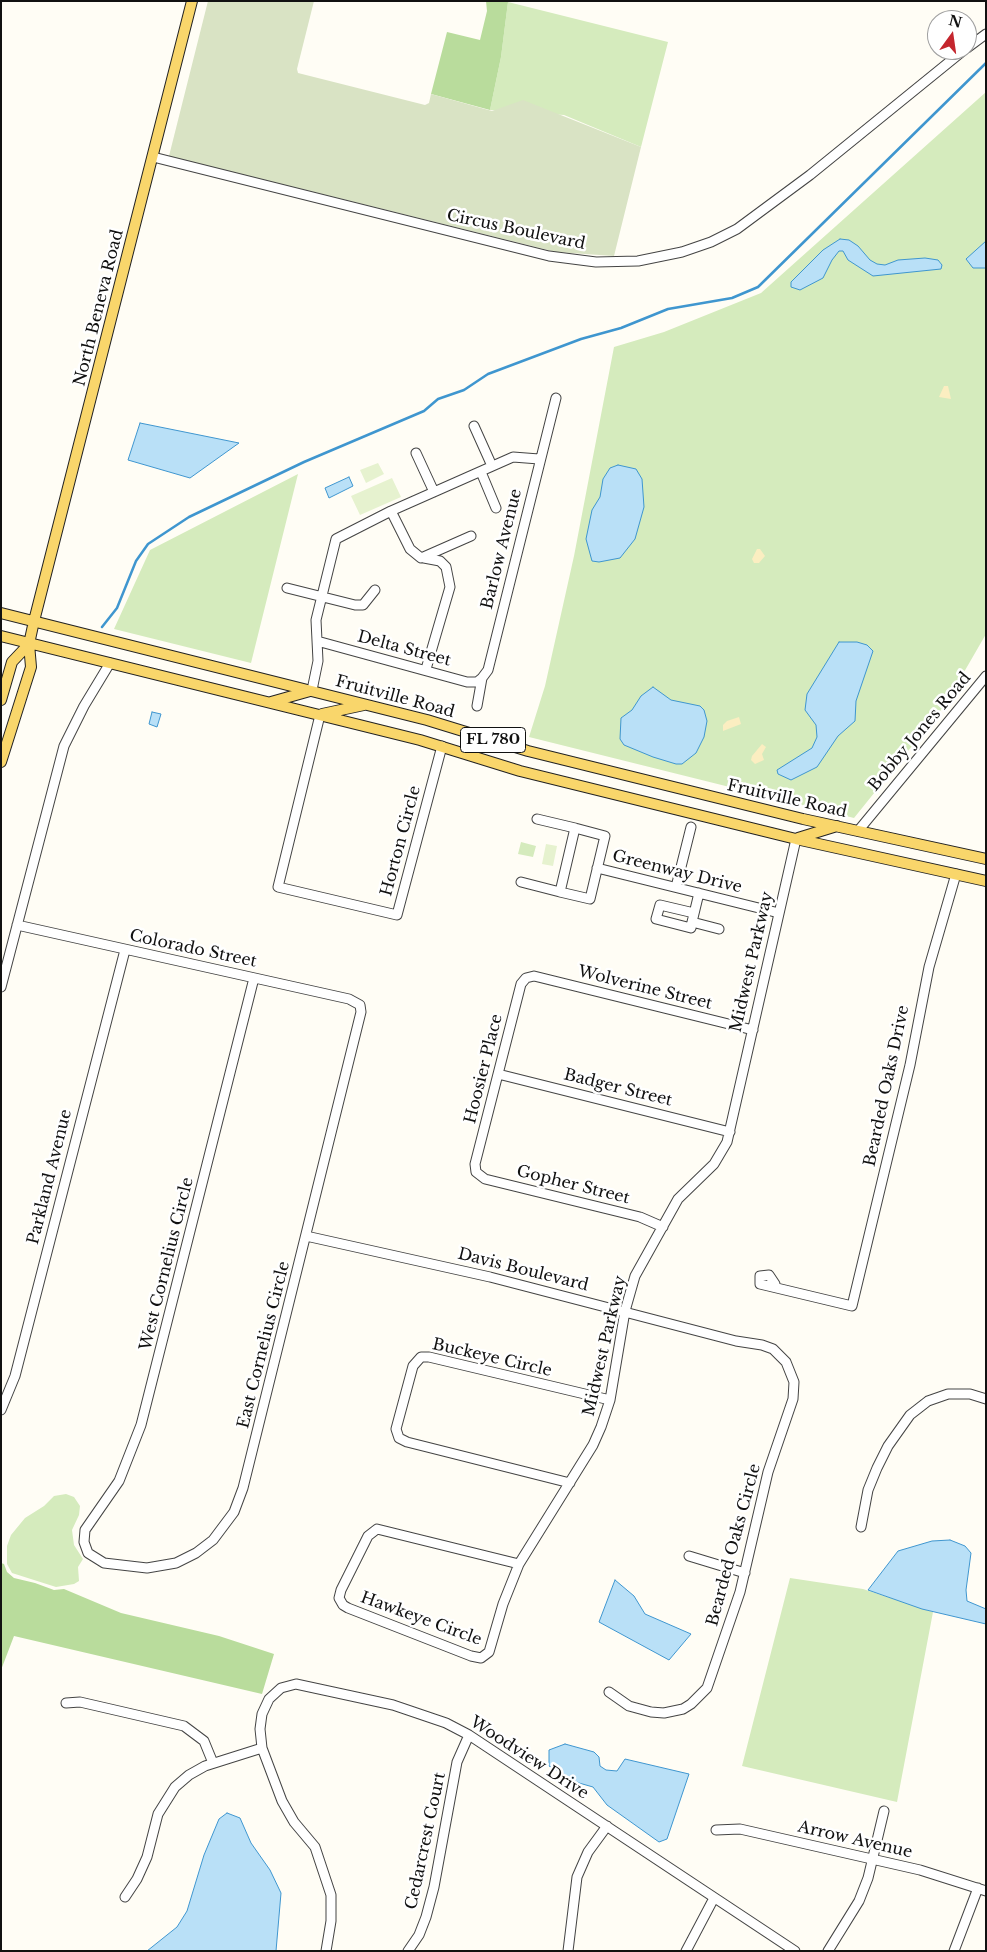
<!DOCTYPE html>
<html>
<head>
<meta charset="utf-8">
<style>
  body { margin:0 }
  #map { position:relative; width:987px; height:1952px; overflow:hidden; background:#fffdf5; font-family:"Libre Baskerville",serif }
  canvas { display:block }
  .frame { position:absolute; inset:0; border:2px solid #111; pointer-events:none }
  .north { position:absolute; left:927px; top:10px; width:50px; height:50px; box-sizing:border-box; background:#fff; border:1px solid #a0a0a0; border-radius:50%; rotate:14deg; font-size:14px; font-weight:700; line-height:20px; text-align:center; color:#111 }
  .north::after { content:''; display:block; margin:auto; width:18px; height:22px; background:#c4262e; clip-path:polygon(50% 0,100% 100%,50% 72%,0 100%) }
</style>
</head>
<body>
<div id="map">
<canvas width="987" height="1952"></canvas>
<div class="frame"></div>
<div class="north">N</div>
</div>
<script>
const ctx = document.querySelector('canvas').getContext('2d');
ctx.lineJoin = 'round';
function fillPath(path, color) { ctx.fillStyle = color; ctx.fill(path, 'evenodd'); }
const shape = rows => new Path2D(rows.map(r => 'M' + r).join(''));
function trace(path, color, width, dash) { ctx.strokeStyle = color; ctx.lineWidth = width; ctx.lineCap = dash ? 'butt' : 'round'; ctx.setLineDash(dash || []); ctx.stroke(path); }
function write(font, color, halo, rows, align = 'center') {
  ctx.font = font + ' "Libre Baskerville",serif'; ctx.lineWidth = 5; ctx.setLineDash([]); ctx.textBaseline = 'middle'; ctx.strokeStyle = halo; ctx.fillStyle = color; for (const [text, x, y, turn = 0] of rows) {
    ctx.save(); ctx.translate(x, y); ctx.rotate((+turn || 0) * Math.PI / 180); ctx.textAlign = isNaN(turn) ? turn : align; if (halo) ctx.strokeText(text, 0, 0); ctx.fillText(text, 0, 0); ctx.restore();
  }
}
fillPath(shape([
  [508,2,668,42,641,147,564,115,490,110,501,57],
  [986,92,986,634,945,705,854,818,529,737,545,686,574,556,614,347,664,332,761,293],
  [298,474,251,663,114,629,150,550],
  [521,842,536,846,533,857,518,854],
  [66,1494,74,1497,80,1506,79,1515,72,1530,74,1545,83,1559,78,1567,79,1581,74,1584,56,1587,12,1573,7,1564,7,1546,11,1535,25,1518,44,1506,54,1496],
  [790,1578,863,1589,933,1612,897,1802,742,1766]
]), '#d5ebbd');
fillPath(shape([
  [486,1,508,2,501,57,490,110,431,94,447,32,480,40,487,11],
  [1,1563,4,1564,7,1572,14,1578,35,1583,54,1590,64,1589,121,1613,219,1636,274,1654,262,1694,14,1636,1,1670]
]), '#b9dc9c');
fillPath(shape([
  [944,386,948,386,951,399,939,397],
  [757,549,760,549,765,556,759,563,754,563,752,559],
  [739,717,741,724,723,731,723,725,727,721],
  [762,744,766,747,762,754,764,760,755,764,751,760,752,756]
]), '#fbeec1');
fillPath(shape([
  [208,1,314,1,297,69,298,73,425,105,429,103,431,94,492,111,523,100,641,147,614,256,556,252,169,156]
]), '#d9e3c4');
fillPath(shape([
  [378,463,384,474,366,483,360,470],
  [392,478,401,497,360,515,351,496],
  [546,844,557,846,553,866,542,864]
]), '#e6f2cf');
const water = shape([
  [840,239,849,240,858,246,870,260,877,264,885,265,898,260,925,258,938,260,942,265,941,269,873,276,848,260,843,251,839,251,832,260,823,278,800,290,791,287,791,282,823,250,840,239],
  [986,241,986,268,973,268,966,259,986,241],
  [140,423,239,443,190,478,128,460,140,423],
  [618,465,636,469,642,479,644,507,635,539,620,558,599,562,592,561,586,539,592,510,600,497,603,479,610,468,618,465],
  [349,477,353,486,329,498,325,488,349,477],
  [839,642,857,642,867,645,873,651,856,701,855,721,838,736,817,767,791,780,778,774,777,770,812,748,817,737,816,725,805,710,807,694,839,642],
  [653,687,671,700,700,706,704,710,707,721,704,737,696,753,682,764,676,764,653,757,624,745,620,739,621,718,632,710,641,696,653,687],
  [152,712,161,714,157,727,149,724,152,712],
  [950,1540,965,1546,971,1553,966,1590,967,1601,986,1609,986,1624,922,1609,868,1590,898,1551,932,1541,950,1540],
  [615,1580,634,1596,645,1614,691,1634,669,1660,599,1622,615,1580],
  [565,1744,594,1752,599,1757,600,1766,606,1770,617,1771,625,1759,689,1774,667,1839,659,1842,607,1805,593,1787,579,1783,549,1766,549,1750,565,1744],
  [227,1813,240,1818,251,1843,270,1870,281,1893,276,1951,147,1951,177,1927,187,1911,204,1855,219,1819,227,1813]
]);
fillPath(water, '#b9e0f7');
trace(water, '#3f96cf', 1);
trace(shape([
  [102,627,117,608,136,561,148,544,189,517,304,462,424,411,438,399,464,390,488,374,581,339,621,328,668,309,732,298,758,287,986,63]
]), '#3f96cf', 2.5);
const minor = shape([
  [967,48,986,34],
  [153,157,549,256,596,262,638,261,682,252,711,242,737,229,810,175,964,50],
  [474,426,492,466],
  [416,453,434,492],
  [481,472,496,508],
  [391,511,410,549,421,558,471,536],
  [424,558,440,561,446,567,450,587,426,669],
  [287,588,355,605,363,605,375,590],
  [317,641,467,682,477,682,482,678],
  [312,690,318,661,316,620,336,539,391,511,513,457,539,459],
  [477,706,482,678,488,670,556,398],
  [320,715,278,887,397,915,442,746],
  [537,819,575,828],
  [575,828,605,836,590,899,560,892,575,828],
  [858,831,986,676],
  [597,868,779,913],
  [521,882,560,892],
  [676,887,691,827],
  [694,913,660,905,656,919,691,928,692,922,699,893],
  [692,922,719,929],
  [17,925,349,999,360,1005,361,1012,243,1488,234,1512,213,1540,196,1553,176,1563,147,1568,104,1563,88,1553,84,1542,85,1530,119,1481,141,1425,254,978],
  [1,987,64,746,84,706,110,663],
  [498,1074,730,1132],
  [663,1227,640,1217,485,1179,476,1172,475,1164,521,984,526,978,534,976,753,1030],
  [306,1236,490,1277,736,1341,762,1345,773,1349,786,1362,794,1382,793,1399,768,1472,740,1592,707,1688,691,1704,683,1709,664,1713,651,1712,629,1706,609,1692],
  [774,1287,775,1284,769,1275,760,1276,760,1284,852,1306,910,1065,929,967,956,874],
  [1,1410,15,1376,125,950],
  [570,1483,407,1442,399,1438,396,1429,413,1366,421,1357,429,1357,610,1400],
  [861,1527,868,1490,877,1468,888,1446,910,1415,928,1401,948,1394,970,1394,986,1399],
  [689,1556,745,1573],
  [519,1564,377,1529,368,1536,341,1590,339,1598,343,1605,348,1608,471,1656,481,1658,489,1652,503,1604,519,1564,593,1445,601,1427,610,1400,625,1311,635,1276,678,1199,714,1164,727,1142,796,839],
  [66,1703,80,1702,184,1726,204,1741,213,1763],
  [716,1830,740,1829,920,1870,986,1891],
  [125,1897,137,1879,147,1857,158,1814,175,1787,189,1775,205,1766,262,1748],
  [326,1951,331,1921,331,1895,315,1847,294,1822,282,1801,262,1748,260,1729,262,1714,269,1699,281,1688,296,1684,393,1705,446,1723,469,1735,795,1951],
  [408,1951,419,1935,426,1917,434,1887,457,1762,469,1735],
  [568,1951,577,1877,588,1852,607,1826],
  [686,1951,714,1898],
  [828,1951,859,1901,868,1878,884,1811],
  [954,1951,978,1888]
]);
const major = shape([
  [1,613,427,720,528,751,803,819,986,859],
  [1,636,420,740,520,771,796,839,986,881],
  [1,700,12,662,29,644],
  [271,702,310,691],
  [322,714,364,705],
  [1,762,31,667,29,644,34,621,192,1],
  [798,838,837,826]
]);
trace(minor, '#444', 11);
trace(major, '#222', 12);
trace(minor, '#fff', 9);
trace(major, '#f9d66b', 10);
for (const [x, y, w] of [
  [493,740,65]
]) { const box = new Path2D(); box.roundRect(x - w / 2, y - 12.5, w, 25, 4); ctx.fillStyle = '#fff'; ctx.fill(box); trace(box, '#111', 1); }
write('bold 15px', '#111', null, [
  ["FL 780",493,740]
]);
write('16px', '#111', '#fff', [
  ["Circus Boulevard",516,230,12],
  ["North Beneva Road",99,308,-76],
  ["Barlow Avenue",502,549,-76],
  ["Delta Street",404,649,15],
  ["Fruitville Road",395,697,15],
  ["Bobby Jones Road",920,732,-50],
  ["Fruitville Road",787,799,13],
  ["Horton Circle",401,841,-75],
  ["Greenway Drive",677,872,14],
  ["Colorado Street",193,949,12],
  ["Midwest Parkway",752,962,-77],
  ["Wolverine Street",645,988,14],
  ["Hoosier Place",484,1069,-76],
  ["Bearded Oaks Drive",887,1086,-78],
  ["Badger Street",618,1088,14],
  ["Parkland Avenue",50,1177,-76],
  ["Gopher Street",573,1185,14],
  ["West Cornelius Circle",167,1264,-76],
  ["Davis Boulevard",523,1270,14],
  ["East Cornelius Circle",264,1345,-76],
  ["Midwest Parkway",605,1346,-77],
  ["Buckeye Circle",492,1358,13],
  ["Bearded Oaks Circle",734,1545,-75],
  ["Hawkeye Circle",421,1619,20],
  ["Woodview Drive",529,1758,33],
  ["Arrow Avenue",855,1840,13],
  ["Cedarcrest Court",426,1841,-78]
]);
</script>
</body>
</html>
